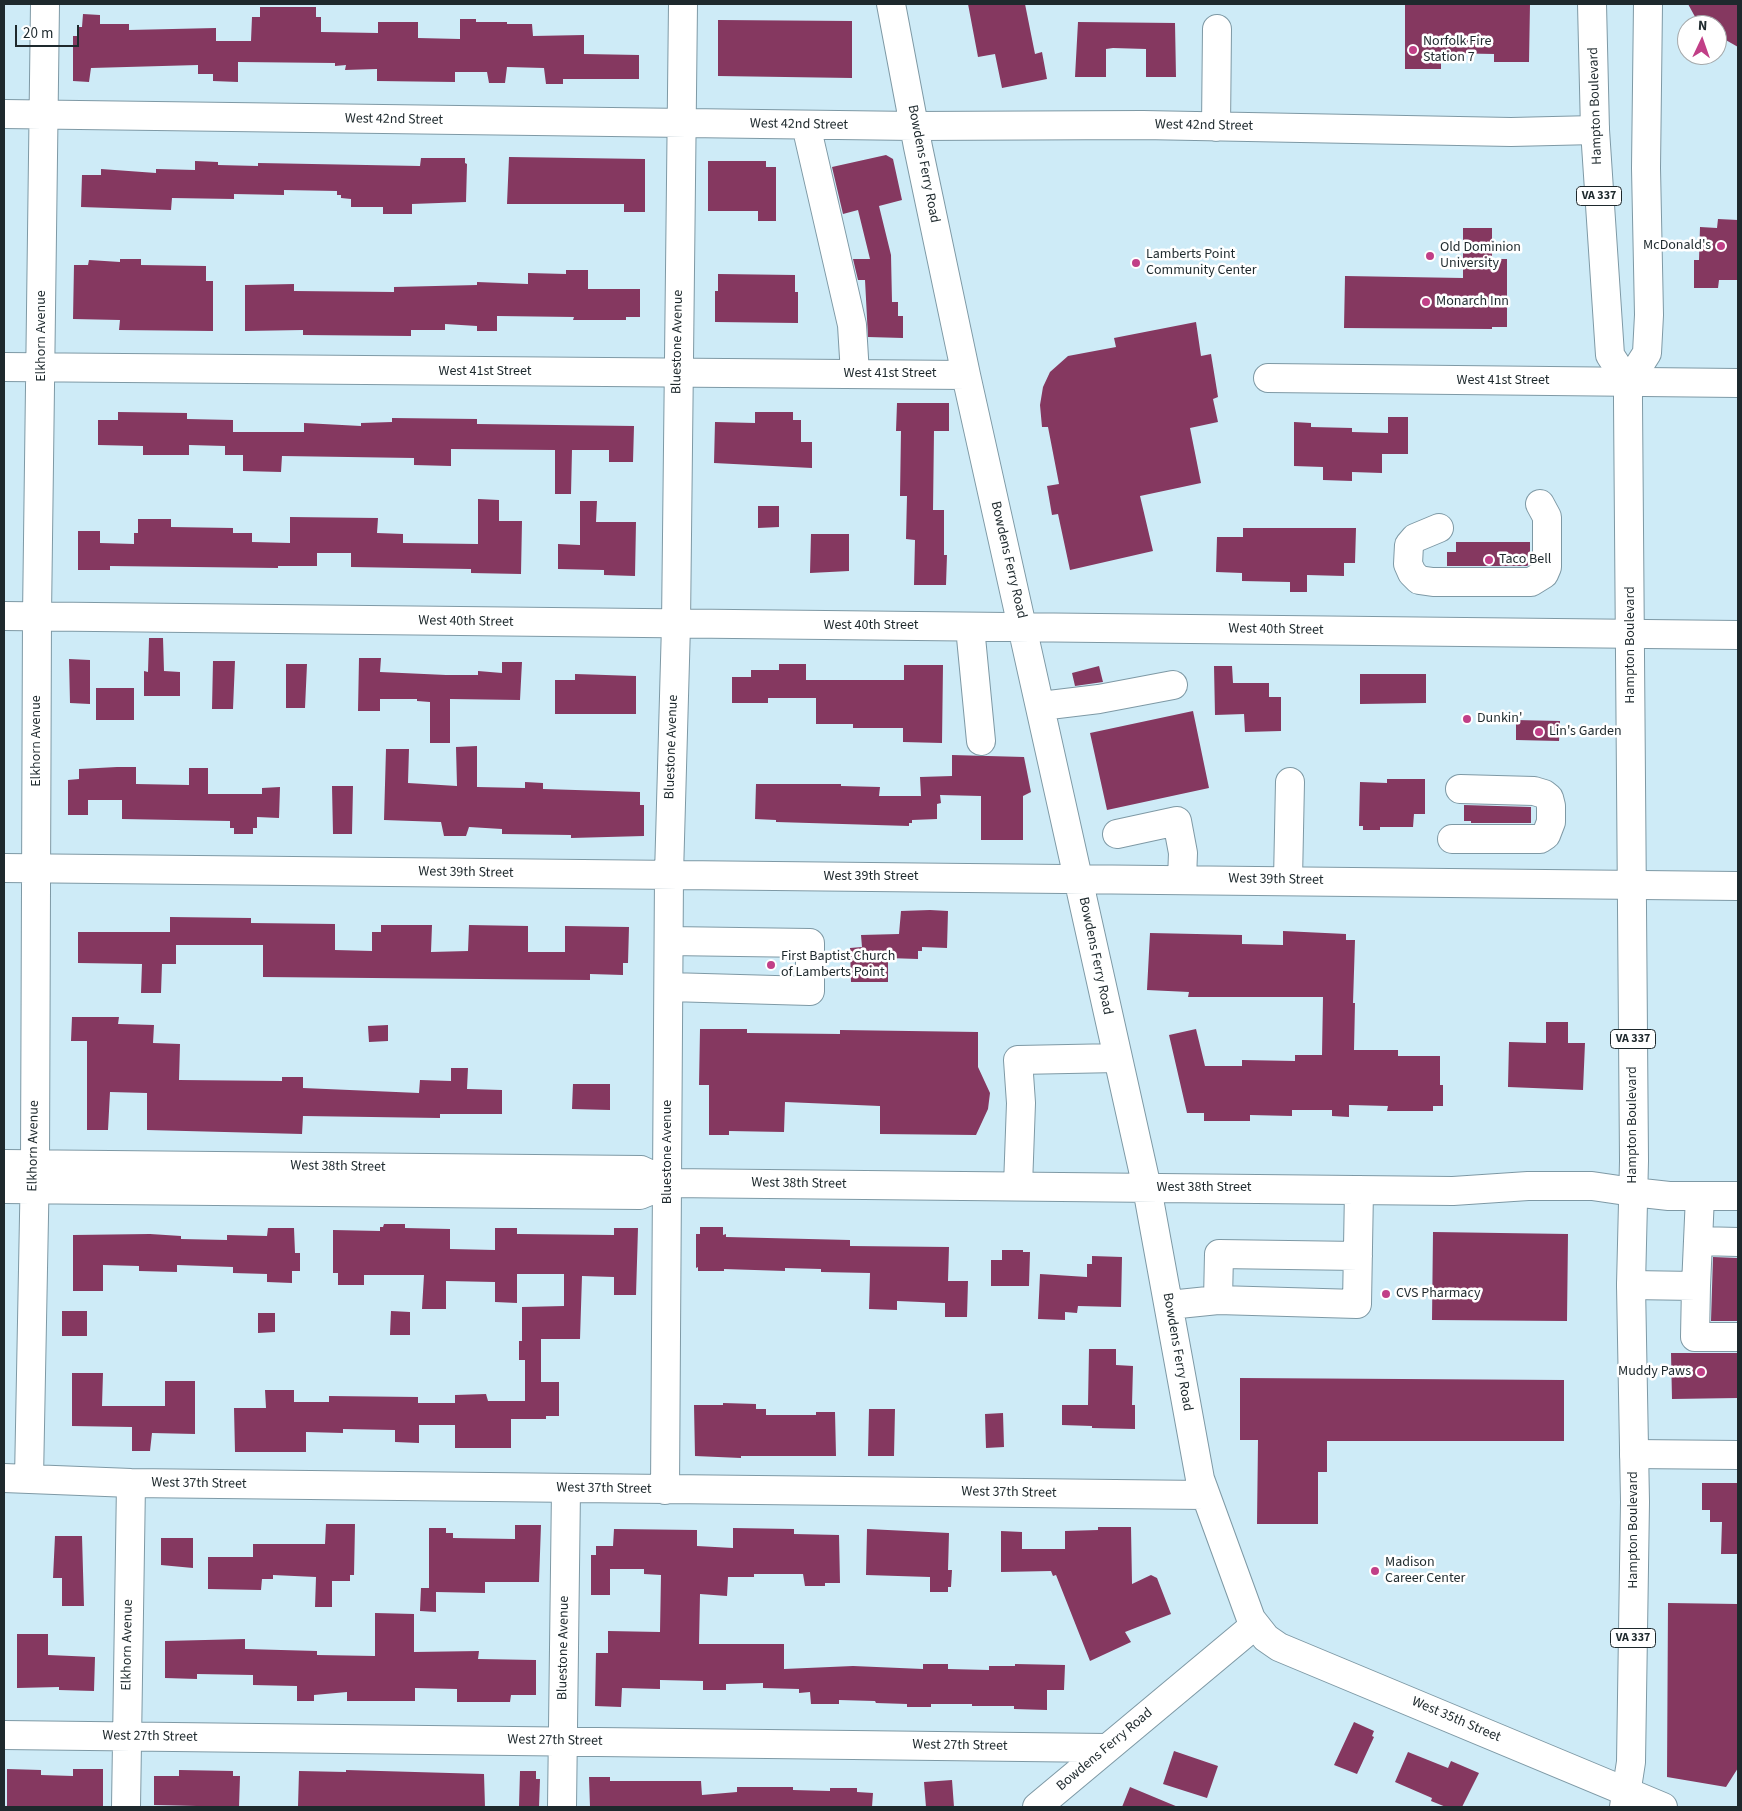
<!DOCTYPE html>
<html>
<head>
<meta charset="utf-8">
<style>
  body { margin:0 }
  #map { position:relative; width:1742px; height:1811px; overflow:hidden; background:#ceebf7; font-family:"Source Sans 3",sans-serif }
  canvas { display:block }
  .frame { position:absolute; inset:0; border:5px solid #1e292d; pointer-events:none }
  .north { position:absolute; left:1677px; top:15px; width:50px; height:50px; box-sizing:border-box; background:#fff; border:1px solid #a5a9ab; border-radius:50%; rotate:3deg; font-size:14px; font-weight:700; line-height:20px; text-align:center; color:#1e292d }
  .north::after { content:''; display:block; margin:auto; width:18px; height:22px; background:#c13f87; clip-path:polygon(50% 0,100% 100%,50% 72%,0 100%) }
  .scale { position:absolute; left:15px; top:25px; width:64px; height:22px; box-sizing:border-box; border:2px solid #1e292d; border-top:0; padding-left:6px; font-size:15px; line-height:18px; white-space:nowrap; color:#1e292d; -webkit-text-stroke:4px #fff; paint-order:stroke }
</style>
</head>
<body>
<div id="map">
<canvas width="1742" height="1811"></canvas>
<div class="frame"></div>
<div class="north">N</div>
<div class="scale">20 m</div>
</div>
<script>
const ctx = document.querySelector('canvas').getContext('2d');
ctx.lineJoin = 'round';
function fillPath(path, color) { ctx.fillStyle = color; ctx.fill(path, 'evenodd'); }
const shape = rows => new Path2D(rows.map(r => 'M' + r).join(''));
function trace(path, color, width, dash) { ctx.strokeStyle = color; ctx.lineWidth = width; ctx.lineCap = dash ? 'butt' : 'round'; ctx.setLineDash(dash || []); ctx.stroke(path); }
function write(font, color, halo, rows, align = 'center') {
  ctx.font = font + ' "Source Sans 3",sans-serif'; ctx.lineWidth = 5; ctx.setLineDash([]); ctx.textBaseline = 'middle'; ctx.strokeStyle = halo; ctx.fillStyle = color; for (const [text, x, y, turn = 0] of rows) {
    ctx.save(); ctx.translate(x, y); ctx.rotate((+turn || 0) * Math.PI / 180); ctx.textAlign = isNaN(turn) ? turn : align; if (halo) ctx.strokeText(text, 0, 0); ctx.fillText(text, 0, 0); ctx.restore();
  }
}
fillPath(shape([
  [968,4,1025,4,1035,54,1042,52,1047,79,1002,88,995,54,978,57],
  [1405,4,1530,4,1529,62,1494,62,1494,54,1441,53,1441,69,1405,69],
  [1688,4,1738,4,1738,47,1717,35,1717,25,1699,24],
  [260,7,316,7,316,17,321,17,321,32,378,33,378,22,418,22,418,38,460,39,460,19,476,19,476,22,507,22,507,24,532,24,533,36,584,35,584,54,639,55,639,79,563,79,563,84,546,84,544,68,507,67,505,83,489,83,487,72,455,72,455,82,377,81,377,69,345,70,346,65,335,66,335,63,238,62,238,82,213,81,213,74,198,74,198,65,91,68,89,82,73,81,73,36,78,36,78,27,82,27,83,14,100,15,100,24,129,24,129,30,216,28,216,41,251,41,252,17,260,17],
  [718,20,852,21,852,78,718,76],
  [1078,22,1175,23,1176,77,1146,77,1146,49,1113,48,1106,49,1106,77,1075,77],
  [886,155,893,159,902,200,879,206,891,255,892,302,898,302,898,316,903,316,903,338,868,337,865,280,858,280,853,259,870,259,858,210,843,214,832,167],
  [509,157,645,159,645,212,624,212,624,204,507,204],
  [421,158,465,158,465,163,467,164,466,202,412,204,412,214,383,214,383,207,351,207,351,199,341,198,341,195,337,195,337,191,284,190,284,195,234,194,234,199,172,198,171,210,81,207,82,175,101,175,101,169,156,173,156,169,195,170,195,161,218,162,218,165,258,166,258,163,420,166],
  [708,161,766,161,766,167,776,167,776,221,758,221,758,211,708,211],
  [1718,219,1738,220,1738,280,1719,280,1718,288,1694,288,1694,260,1699,260,1700,227,1717,228],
  [1463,228,1492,228,1492,259,1507,259,1507,327,1492,327,1492,329,1344,328,1345,276,1463,278],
  [120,259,141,259,141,265,206,266,206,281,213,281,213,331,119,330,120,320,73,319,74,265,88,265,89,260,120,262],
  [566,270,588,270,588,289,640,289,640,317,626,317,626,320,573,320,574,317,497,316,497,331,477,331,477,326,445,324,445,330,411,330,411,336,303,335,303,330,245,331,245,285,294,284,294,291,394,292,394,287,477,285,477,282,528,284,528,273,566,274],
  [718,274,795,275,795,292,798,292,798,323,715,322,715,291,718,291],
  [1196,322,1201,356,1211,354,1218,397,1213,399,1218,422,1190,428,1201,483,1140,496,1153,551,1070,570,1058,514,1052,515,1047,486,1059,484,1048,427,1042,427,1040,405,1043,387,1050,372,1068,356,1116,347,1114,338],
  [897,403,949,403,949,431,934,431,933,510,944,510,944,555,947,555,946,585,914,585,915,540,906,539,907,496,900,496,901,431,896,431],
  [118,412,187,413,187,419,233,420,233,432,304,432,304,423,361,426,361,423,392,422,392,418,477,419,477,424,634,426,633,462,609,462,609,450,572,450,571,494,555,494,555,450,451,449,451,466,414,465,414,458,282,456,281,472,243,471,243,455,225,455,225,446,189,445,189,455,143,455,143,446,98,445,98,420,118,420],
  [755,412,793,412,793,420,801,420,801,442,812,442,812,468,714,463,715,422,755,423],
  [1388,417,1408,417,1408,454,1382,454,1382,473,1352,472,1352,481,1323,480,1323,467,1294,466,1294,422,1311,423,1311,427,1352,428,1352,432,1388,433],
  [478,499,499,500,499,521,522,521,521,574,471,573,471,569,351,567,351,553,317,553,317,566,278,566,278,568,110,566,110,570,78,570,78,531,100,531,100,543,134,544,134,533,138,533,138,519,171,519,171,527,233,528,233,533,252,533,252,542,290,543,290,517,378,518,377,533,403,534,403,543,478,544],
  [580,501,597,501,596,522,636,522,635,576,604,575,604,570,558,569,558,544,580,545],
  [758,506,779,506,779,527,758,528],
  [1243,528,1356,528,1355,563,1344,563,1344,576,1307,575,1307,592,1290,592,1290,582,1242,581,1242,573,1216,572,1217,537,1243,537],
  [811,534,849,534,849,571,810,573],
  [1456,542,1530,542,1530,564,1527,566,1447,566,1447,552,1456,552],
  [149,638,163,638,164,671,180,672,180,696,144,696,144,671,148,672],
  [359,658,381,658,380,672,446,675,478,675,478,671,502,673,502,662,522,662,520,700,450,699,450,743,430,743,430,702,417,701,417,699,380,699,380,711,358,711],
  [69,659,90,660,90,704,70,703],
  [213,661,235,661,233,709,212,709],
  [286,664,307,664,305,708,286,708],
  [779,664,806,664,806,680,904,680,904,665,943,665,942,743,903,742,903,728,853,728,853,724,816,724,816,698,768,698,768,703,732,703,732,677,751,677,751,670,779,670],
  [1099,666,1103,682,1075,686,1072,673],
  [1214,666,1232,666,1233,683,1269,683,1269,697,1281,697,1281,731,1245,732,1244,714,1215,715],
  [575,674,636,676,636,714,555,714,555,680,575,680],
  [1360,674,1426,674,1426,703,1360,704],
  [96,688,134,688,134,720,96,720],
  [1193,711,1209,788,1107,810,1090,733],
  [1516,720,1560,721,1559,741,1516,740],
  [477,746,477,787,525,788,525,782,543,783,543,789,640,792,640,805,644,805,644,836,571,838,571,835,502,834,502,829,469,827,466,836,444,836,441,822,384,820,386,749,409,749,408,783,457,786,456,747],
  [952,755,1024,757,1031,792,1023,796,1023,840,981,840,981,796,940,795,941,803,937,804,937,819,912,820,912,823,909,823,909,826,776,822,776,820,755,819,756,784,841,784,841,786,880,787,879,796,921,796,920,777,952,776],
  [117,767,136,767,136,784,189,785,189,768,208,768,208,794,262,794,262,788,280,787,279,818,257,817,257,828,253,828,253,834,234,834,234,828,230,828,230,821,122,819,122,800,88,800,88,815,68,815,68,780,79,779,79,769],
  [1387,779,1425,779,1425,814,1414,814,1413,827,1380,827,1380,830,1363,830,1363,826,1359,826,1360,782,1387,783],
  [332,786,353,786,352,834,333,834],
  [1464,805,1531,807,1531,823,1471,823,1471,821,1464,821],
  [930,910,948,911,947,948,922,947,922,951,918,951,918,959,888,958,888,982,851,982,850,948,862,947,861,935,899,934,901,911],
  [170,917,251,918,251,923,335,924,335,950,372,951,372,932,381,932,381,925,432,925,431,952,468,951,469,925,528,926,528,952,565,952,565,926,629,927,628,963,623,963,623,975,590,974,590,980,263,977,263,945,176,945,176,964,162,964,161,993,141,993,142,964,78,963,78,932,170,932],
  [1283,931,1346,934,1346,940,1355,940,1353,1003,1355,1003,1354,1050,1398,1050,1398,1056,1440,1056,1440,1085,1443,1085,1443,1106,1433,1106,1433,1111,1387,1111,1388,1106,1349,1105,1349,1117,1332,1116,1332,1110,1292,1110,1292,1116,1250,1115,1250,1121,1204,1121,1204,1113,1187,1113,1169,1035,1196,1029,1205,1066,1242,1066,1242,1060,1295,1061,1295,1055,1322,1055,1323,997,1188,997,1189,992,1147,990,1150,933,1242,935,1242,944,1283,945],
  [72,1017,119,1017,118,1024,154,1025,153,1043,180,1044,179,1080,282,1081,282,1077,303,1077,303,1088,419,1093,420,1080,451,1081,451,1068,468,1068,467,1089,502,1090,502,1114,440,1114,440,1118,303,1116,302,1134,147,1130,147,1093,110,1092,108,1130,87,1130,87,1041,71,1041],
  [1546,1022,1568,1022,1568,1043,1585,1043,1583,1090,1508,1087,1509,1042,1546,1043],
  [388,1025,388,1041,369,1042,368,1026],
  [700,1029,747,1029,747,1033,840,1034,840,1030,978,1032,978,1067,990,1093,988,1109,976,1135,880,1134,880,1106,785,1102,784,1132,729,1131,729,1135,709,1135,709,1085,699,1085],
  [573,1084,610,1084,610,1110,572,1109],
  [384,1224,405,1224,405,1228,450,1229,450,1249,495,1250,495,1228,517,1228,517,1234,614,1235,614,1228,638,1228,636,1295,614,1295,614,1277,582,1276,580,1339,541,1339,541,1382,559,1382,559,1416,546,1416,546,1419,511,1419,511,1448,455,1448,455,1425,419,1425,419,1443,395,1442,395,1430,343,1429,343,1433,306,1432,306,1452,235,1452,234,1408,266,1408,265,1390,294,1390,294,1402,329,1402,329,1396,418,1397,418,1403,455,1403,455,1395,486,1394,488,1401,525,1401,525,1360,519,1360,519,1341,522,1341,522,1307,564,1306,564,1274,517,1274,517,1303,495,1302,495,1282,446,1281,446,1309,422,1309,424,1275,364,1275,364,1285,338,1285,338,1273,333,1273,333,1230,380,1231,380,1227,383,1227],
  [700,1227,723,1227,723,1235,726,1234,726,1237,850,1240,850,1246,949,1247,948,1281,968,1281,967,1317,945,1317,945,1303,897,1301,897,1310,869,1309,870,1273,821,1272,821,1269,785,1268,785,1271,724,1269,724,1271,698,1271,698,1267,696,1268,696,1234,700,1234],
  [268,1228,294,1228,295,1253,300,1253,300,1271,292,1271,292,1283,267,1282,267,1274,233,1273,233,1267,177,1265,177,1272,139,1271,139,1266,103,1265,103,1291,73,1291,73,1235,150,1234,181,1236,181,1239,227,1240,227,1235,267,1236],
  [1433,1232,1568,1234,1567,1321,1432,1320],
  [1002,1250,1023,1250,1023,1252,1030,1252,1029,1286,991,1286,991,1260,1002,1260],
  [1092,1256,1122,1257,1121,1307,1078,1306,1077,1313,1065,1312,1065,1320,1038,1319,1040,1274,1087,1277,1087,1264,1092,1264],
  [1713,1257,1738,1258,1738,1321,1711,1321],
  [62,1311,87,1311,87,1336,62,1336],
  [391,1311,410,1312,410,1335,390,1335],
  [258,1313,275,1313,275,1332,258,1333],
  [1089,1349,1116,1349,1116,1365,1133,1366,1132,1405,1135,1405,1135,1429,1092,1428,1092,1426,1062,1425,1062,1405,1088,1405],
  [1671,1353,1738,1353,1738,1398,1672,1399],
  [72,1373,103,1373,102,1406,165,1406,165,1381,195,1381,195,1434,152,1433,150,1451,132,1451,132,1427,72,1426],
  [1240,1378,1564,1380,1564,1441,1327,1441,1327,1472,1318,1472,1318,1524,1257,1524,1258,1440,1240,1440],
  [723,1403,756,1404,756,1409,766,1409,766,1415,816,1415,816,1412,835,1412,836,1456,741,1456,741,1458,695,1456,694,1405,723,1405],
  [869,1409,895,1409,894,1456,868,1456],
  [1003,1413,1004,1447,986,1448,985,1414],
  [1702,1483,1738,1483,1738,1554,1721,1554,1722,1522,1710,1522,1710,1510,1702,1510],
  [326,1524,355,1524,354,1575,350,1575,350,1581,332,1581,332,1607,315,1607,316,1577,273,1575,273,1579,262,1579,261,1590,208,1589,208,1557,253,1557,253,1544,325,1544],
  [515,1525,541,1525,539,1582,485,1582,485,1593,436,1592,436,1612,420,1611,421,1588,429,1588,429,1528,446,1528,446,1533,453,1533,453,1538,515,1539],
  [1098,1527,1131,1527,1132,1584,1151,1575,1157,1578,1171,1614,1125,1632,1131,1642,1090,1661,1056,1575,1053,1576,1051,1571,1001,1572,1001,1531,1022,1532,1022,1549,1065,1549,1065,1531,1098,1530],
  [733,1528,794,1529,794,1534,839,1535,840,1583,825,1583,825,1586,805,1586,803,1574,754,1574,754,1577,728,1577,727,1596,700,1594,699,1644,784,1644,784,1669,853,1666,923,1669,923,1664,948,1664,948,1669,989,1670,989,1666,1015,1666,1015,1664,1065,1665,1064,1690,1047,1690,1047,1710,1014,1709,1014,1706,972,1706,972,1704,931,1704,931,1707,907,1707,907,1704,876,1703,875,1701,839,1700,839,1704,811,1704,810,1692,799,1693,799,1689,763,1688,763,1683,726,1684,726,1690,703,1690,703,1681,660,1680,660,1689,622,1688,621,1707,595,1706,596,1653,608,1653,608,1631,660,1632,661,1575,644,1574,644,1569,610,1569,610,1595,591,1595,591,1555,596,1555,596,1546,613,1546,614,1529,697,1530,697,1546,733,1548],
  [867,1529,949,1533,948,1570,952,1570,951,1587,948,1587,948,1592,930,1592,930,1577,866,1575],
  [55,1536,82,1536,84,1606,62,1606,62,1578,53,1578],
  [161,1538,193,1538,193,1568,161,1565],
  [1668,1603,1738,1604,1738,1768,1726,1787,1667,1777],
  [375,1613,414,1614,414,1652,479,1651,478,1659,536,1660,536,1695,511,1695,510,1702,457,1702,457,1689,415,1688,415,1701,347,1701,347,1692,314,1695,314,1701,297,1701,297,1686,253,1685,253,1675,197,1674,197,1679,165,1678,165,1641,245,1639,245,1649,317,1651,317,1655,375,1656],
  [17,1634,48,1634,48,1655,95,1657,94,1691,59,1690,59,1687,17,1688],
  [1354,1722,1374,1731,1372,1736,1374,1737,1357,1774,1334,1765],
  [1174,1751,1218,1766,1207,1798,1163,1784],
  [1408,1752,1448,1768,1451,1761,1479,1773,1462,1807,1446,1807,1431,1801,1432,1798,1395,1782],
  [7,1769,41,1770,41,1775,73,1776,73,1769,103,1769,103,1807,7,1807],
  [179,1770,233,1771,233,1776,240,1776,239,1807,154,1805,154,1776,179,1776],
  [346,1770,484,1774,485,1807,298,1807,299,1771,346,1772],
  [520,1771,536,1771,536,1779,540,1779,539,1807,519,1807],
  [589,1777,610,1777,610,1781,701,1781,702,1795,737,1792,737,1787,793,1787,793,1790,830,1791,830,1788,857,1788,857,1792,873,1793,872,1807,590,1807],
  [952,1780,954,1807,926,1807,924,1782],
  [1130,1787,1178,1807,1122,1807]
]), '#853860');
const minor = shape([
  [891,4,918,147,966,375,1147,1188,1200,1479,1251,1619,1266,1638,1279,1647,1663,1807],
  [4,114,914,126,1143,125,1511,132,1595,130],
  [806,125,852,325,855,374],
  [1216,127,1217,29],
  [4,367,966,375],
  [1268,378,1738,383],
  [1439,528,1415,538,1409,545,1408,564,1412,573,1419,580,1433,582,1531,582,1544,574,1547,567,1547,517,1540,504],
  [4,616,1738,635],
  [970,627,981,741],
  [1041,706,1099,699,1173,685],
  [1117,834,1177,821,1183,853,1182,879],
  [1452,839,1540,839,1546,835,1551,822,1551,806,1549,798,1544,794,1534,791,1460,789],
  [4,868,1738,886],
  [1288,880,1290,782],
  [669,987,810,991,810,943,669,941],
  [4,1164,641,1170,669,1183],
  [1018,1186,1021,1103,1018,1060,1118,1058],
  [4,1189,640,1195,669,1183,1453,1191,1528,1186,1592,1186,1633,1192],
  [1699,1241,1738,1242],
  [1631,1285,1696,1286,1695,1337,1738,1337],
  [1696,1286,1700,1196],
  [1218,1300,1219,1254,1358,1256],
  [1169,1305,1218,1300,1357,1304,1359,1190],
  [1634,1454,1738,1455],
  [4,1478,131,1483,1204,1495],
  [29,1479,35,1164,37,616,45,4],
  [665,1490,669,875,676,625,683,4],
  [4,1735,1107,1748],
  [126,1807,131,1483],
  [562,1807,566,1489],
  [1037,1807,1255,1625]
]);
const major = shape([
  [1592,4,1595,130,1610,355,1628,383],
  [1633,1192,1669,1196,1738,1196],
  [1624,1807,1631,1762,1635,1502,1631,1285,1634,1161,1628,402,1628,383,1647,353,1649,315,1646,168,1648,4]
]);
trace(minor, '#7e99a5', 30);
trace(major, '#7e99a5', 30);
trace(minor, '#fff', 28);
trace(major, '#fff', 28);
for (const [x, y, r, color] of [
  [1413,50,5,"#c13f87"],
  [1721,246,5,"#c13f87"],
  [1430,256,5,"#c13f87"],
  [1136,263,5,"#c13f87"],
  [1426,302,5,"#c13f87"],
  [1489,560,5,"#c13f87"],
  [1467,719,5,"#c13f87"],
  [1539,732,5,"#c13f87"],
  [771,965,5,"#c13f87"],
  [1386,1294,5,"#c13f87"],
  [1701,1372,5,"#c13f87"],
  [1375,1571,5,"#c13f87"]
]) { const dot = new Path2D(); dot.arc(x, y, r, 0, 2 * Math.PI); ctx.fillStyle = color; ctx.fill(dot); trace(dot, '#fff', 2); }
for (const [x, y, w] of [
  [1599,196,45],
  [1633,1039,45],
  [1633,1638,45]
]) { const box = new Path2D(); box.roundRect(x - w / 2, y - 9.5, w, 19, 4); ctx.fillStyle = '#fff'; ctx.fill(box); trace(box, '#1e292d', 1); }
write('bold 12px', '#1e292d', null, [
  ["VA 337",1599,196],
  ["VA 337",1633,1039],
  ["VA 337",1633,1638]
]);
write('14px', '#1e292d', '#fff', [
  ["Norfolk Fire",1423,42],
  ["Station 7",1423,58],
  ["McDonald's",1711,246,"right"],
  ["Old Dominion",1440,248],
  ["University",1440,264],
  ["Lamberts Point",1146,255],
  ["Community Center",1146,271],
  ["Monarch Inn",1436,302],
  ["Taco Bell",1499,560],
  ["Dunkin'",1477,719],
  ["Lin's Garden",1549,732],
  ["First Baptist Church",781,957],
  ["of Lamberts Point",781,973],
  ["CVS Pharmacy",1396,1294],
  ["Muddy Paws",1691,1372,"right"],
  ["Madison",1385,1563],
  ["Career Center",1385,1579]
], 'left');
write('14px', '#1e292d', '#fff', [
  ["Hampton Boulevard",1596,106,-92],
  ["West 42nd Street",394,120,1],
  ["West 42nd Street",799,125,1],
  ["West 42nd Street",1204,126,1],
  ["Bowdens Ferry Road",923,164,79],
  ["Elkhorn Avenue",42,336,-90],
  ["Bluestone Avenue",678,342,-89],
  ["West 41st Street",485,372],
  ["West 41st Street",890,374],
  ["West 41st Street",1503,381],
  ["Bowdens Ferry Road",1008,560,77],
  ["West 40th Street",466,622,1],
  ["West 40th Street",871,626],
  ["West 40th Street",1276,630,1],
  ["Hampton Boulevard",1631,645,-90],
  ["Elkhorn Avenue",37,741,-90],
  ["Bluestone Avenue",672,747,-88],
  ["West 39th Street",466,873,1],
  ["West 39th Street",871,877],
  ["West 39th Street",1276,880,1],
  ["Bowdens Ferry Road",1095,956,78],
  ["Hampton Boulevard",1633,1125,-90],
  ["Elkhorn Avenue",34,1146,-89],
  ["Bluestone Avenue",668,1152,-90],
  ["West 38th Street",338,1167,1],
  ["West 38th Street",799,1184,1],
  ["West 38th Street",1204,1188],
  ["Bowdens Ferry Road",1177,1352,80],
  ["West 37th Street",199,1484,1],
  ["West 37th Street",604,1489,1],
  ["West 37th Street",1009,1493,1],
  ["Hampton Boulevard",1634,1530,-90],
  ["Elkhorn Avenue",128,1645,-89],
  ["Bluestone Avenue",564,1648,-89],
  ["West 35th Street",1456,1720,23],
  ["West 27th Street",150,1737,1],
  ["West 27th Street",555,1741,1],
  ["West 27th Street",960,1746,1],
  ["Bowdens Ferry Road",1105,1750,-40]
]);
</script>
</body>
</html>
